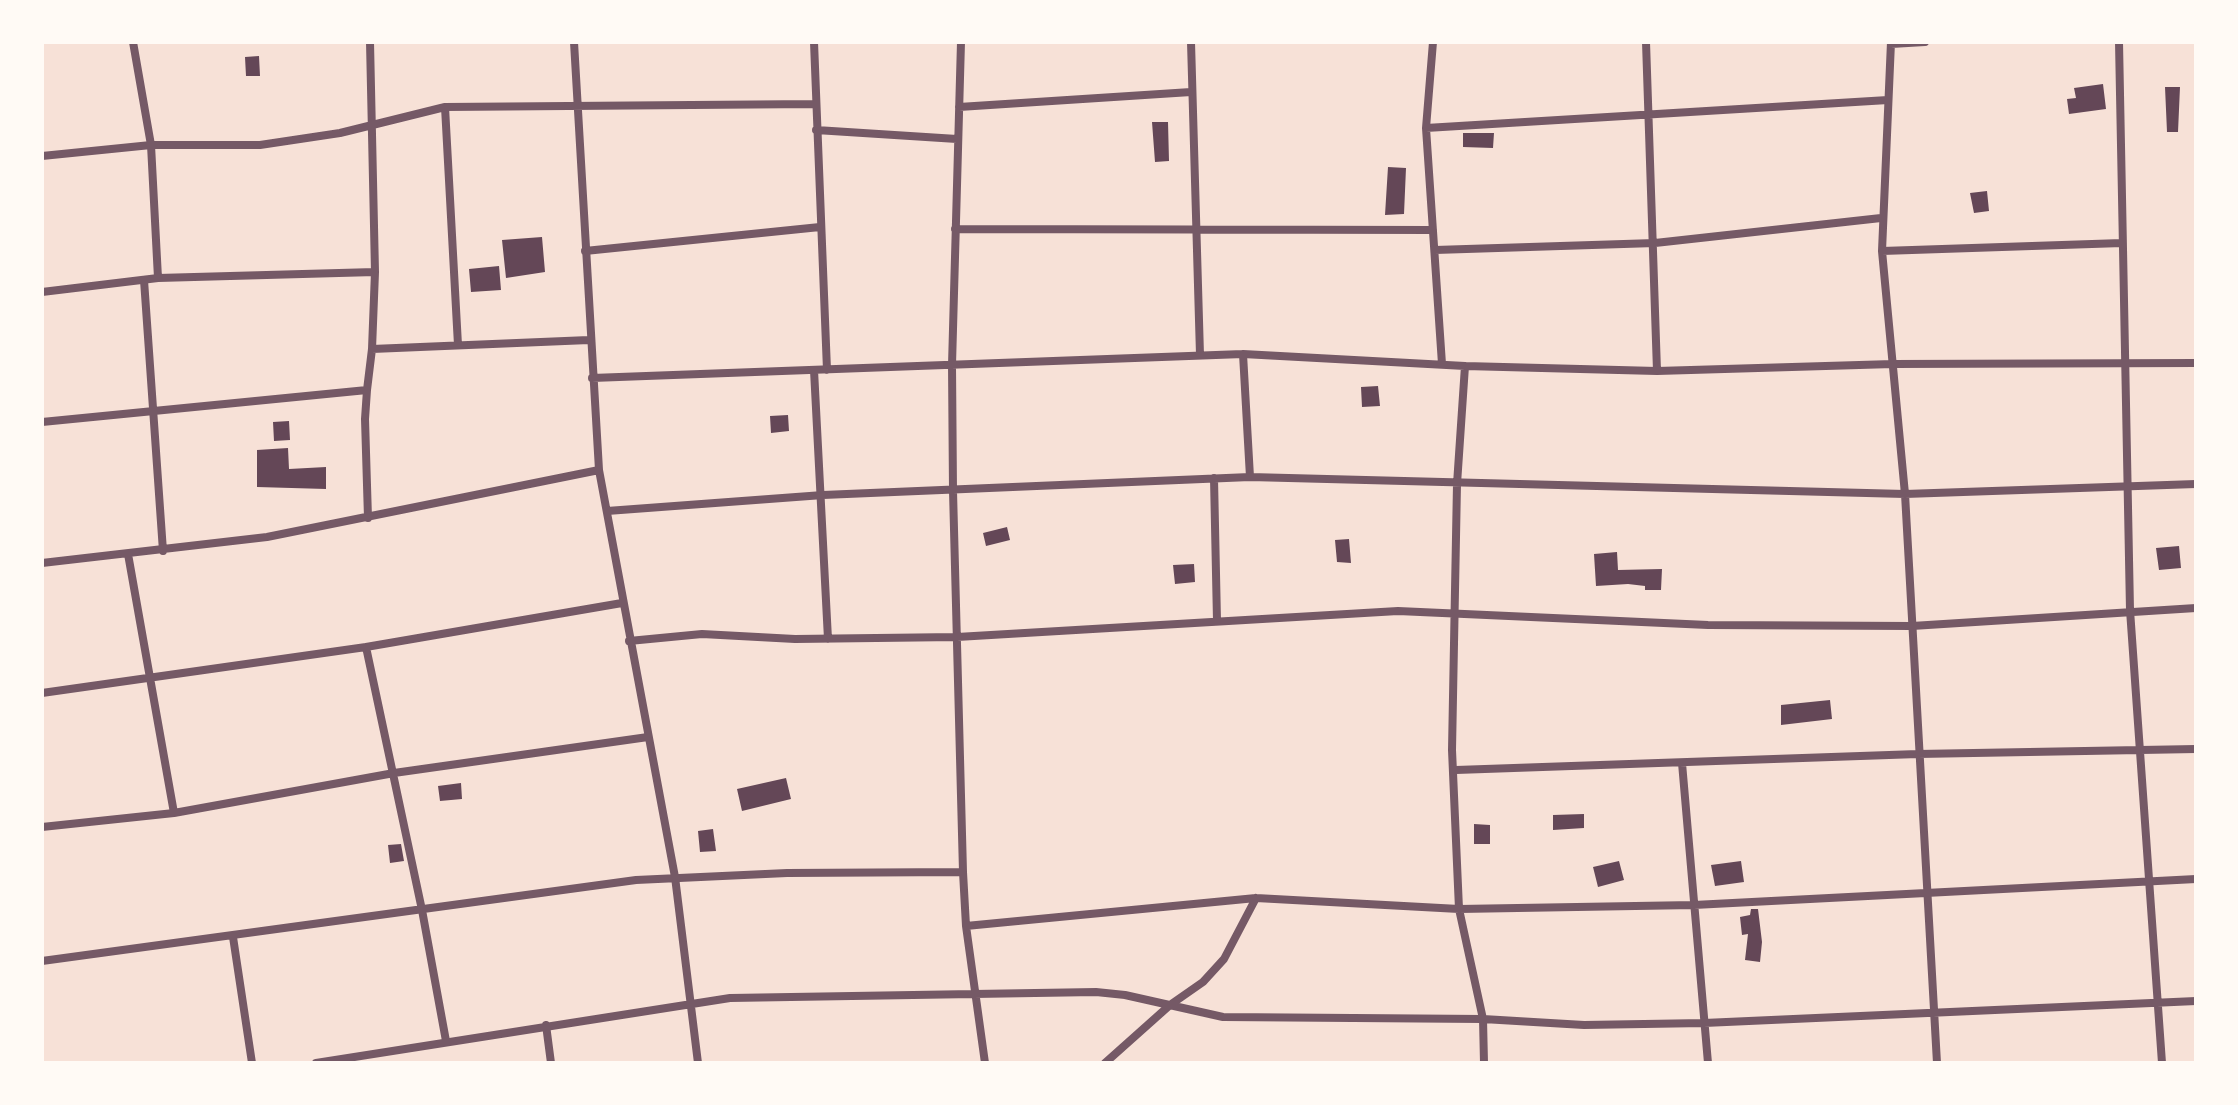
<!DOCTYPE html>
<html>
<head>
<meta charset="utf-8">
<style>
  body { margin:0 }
  #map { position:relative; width:2238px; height:1105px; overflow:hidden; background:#f7e1d7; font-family:Arial,sans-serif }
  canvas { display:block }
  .frame { position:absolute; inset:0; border:44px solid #fffaf5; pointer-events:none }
</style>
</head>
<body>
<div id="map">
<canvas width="2238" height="1105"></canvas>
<div class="frame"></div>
</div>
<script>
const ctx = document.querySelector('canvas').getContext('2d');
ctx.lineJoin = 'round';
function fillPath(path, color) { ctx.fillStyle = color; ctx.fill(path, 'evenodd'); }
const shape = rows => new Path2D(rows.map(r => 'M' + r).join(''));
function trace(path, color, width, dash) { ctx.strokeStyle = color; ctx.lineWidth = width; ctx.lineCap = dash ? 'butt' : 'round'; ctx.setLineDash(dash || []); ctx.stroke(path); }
fillPath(shape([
  [259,56,260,76,246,76,245,57],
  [2103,84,2106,109,2069,114,2067,99,2076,98,2074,88],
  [2165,87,2180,87,2178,132,2167,132],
  [1152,122,1168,122,1169,161,1155,162],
  [1463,133,1494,133,1493,148,1463,147],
  [1388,167,1406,168,1404,214,1385,215],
  [1987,191,1989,211,1974,213,1970,193],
  [542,237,545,272,506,278,502,240],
  [499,266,501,290,471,292,469,269],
  [1378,386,1380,406,1362,407,1361,387],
  [788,415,789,431,771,433,770,416],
  [289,421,290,440,274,441,273,422],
  [288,448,289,469,326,467,326,489,257,487,257,450],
  [1007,527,1010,540,986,546,983,533],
  [1349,539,1351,563,1337,562,1335,540],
  [2179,546,2181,568,2159,570,2156,548],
  [1617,552,1618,570,1662,569,1661,590,1645,590,1645,586,1628,584,1596,586,1594,554],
  [1194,564,1195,582,1175,584,1173,565],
  [1830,700,1832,719,1781,725,1781,705],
  [786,778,791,799,742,811,737,789],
  [461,783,462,799,440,801,438,786],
  [1584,814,1584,828,1553,830,1553,815],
  [1474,824,1490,825,1490,844,1474,844],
  [713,829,716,851,700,852,698,831],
  [401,844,404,861,390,863,388,845],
  [1619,861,1624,880,1598,887,1593,867],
  [1741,861,1744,882,1715,886,1711,865],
  [1751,909,1758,909,1762,942,1760,962,1745,960,1748,934,1742,935,1740,917,1750,915]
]), '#644757');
trace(shape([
  [133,42,151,145,158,278],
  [370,42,375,272,372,349],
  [574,42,599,470,675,877,698,1063],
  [814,42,827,370],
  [961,42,952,365,953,491,963,872,966,926,985,1063],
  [1191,42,1200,355],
  [1433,42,1426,128,1442,364],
  [1646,42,1657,371],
  [1891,42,1882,251,1905,494,1937,1063],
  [2119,42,2130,610,2162,1063],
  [1891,44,1925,42],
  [445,107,458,345],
  [959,107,1191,92],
  [1426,128,1888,100],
  [816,130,957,139],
  [42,156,151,145,260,145,340,133,445,107,815,104],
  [955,229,1433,230],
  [1435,250,1655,243,1881,218],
  [585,251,820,227],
  [1882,251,2122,243],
  [144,280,163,551],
  [42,292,158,278,375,272],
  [1243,354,1250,477],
  [1465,366,1457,484,1452,750,1459,909,1483,1019,1484,1063],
  [814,370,828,639],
  [592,378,1243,354,1465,366,1657,371,1893,364,2196,363],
  [367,390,365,419,368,518],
  [42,422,367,390,372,349,589,340],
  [1214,478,1217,621],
  [607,511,823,495,1250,477,1905,494,2196,484],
  [128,554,174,813],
  [42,563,267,537,599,470],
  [629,641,702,634,795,639,957,637,1398,611,1708,625,1912,626,2196,608],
  [366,647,422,910,446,1041],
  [42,693,366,647,622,603],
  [1682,763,1708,1063],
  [1456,770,1918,754,2196,749],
  [42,827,174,813,394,773,648,737],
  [966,926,1256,898,1459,909,1694,905,2196,879],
  [233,937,252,1063],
  [42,961,636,880,787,873,963,872],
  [546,1025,551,1063],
  [316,1063,730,998,1096,992,1125,995,1223,1017,1483,1019,1584,1025,1704,1023,2196,1001],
  [1105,1063,1170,1005,1203,982,1224,959,1256,898]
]), '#755966', 8);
</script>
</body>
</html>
